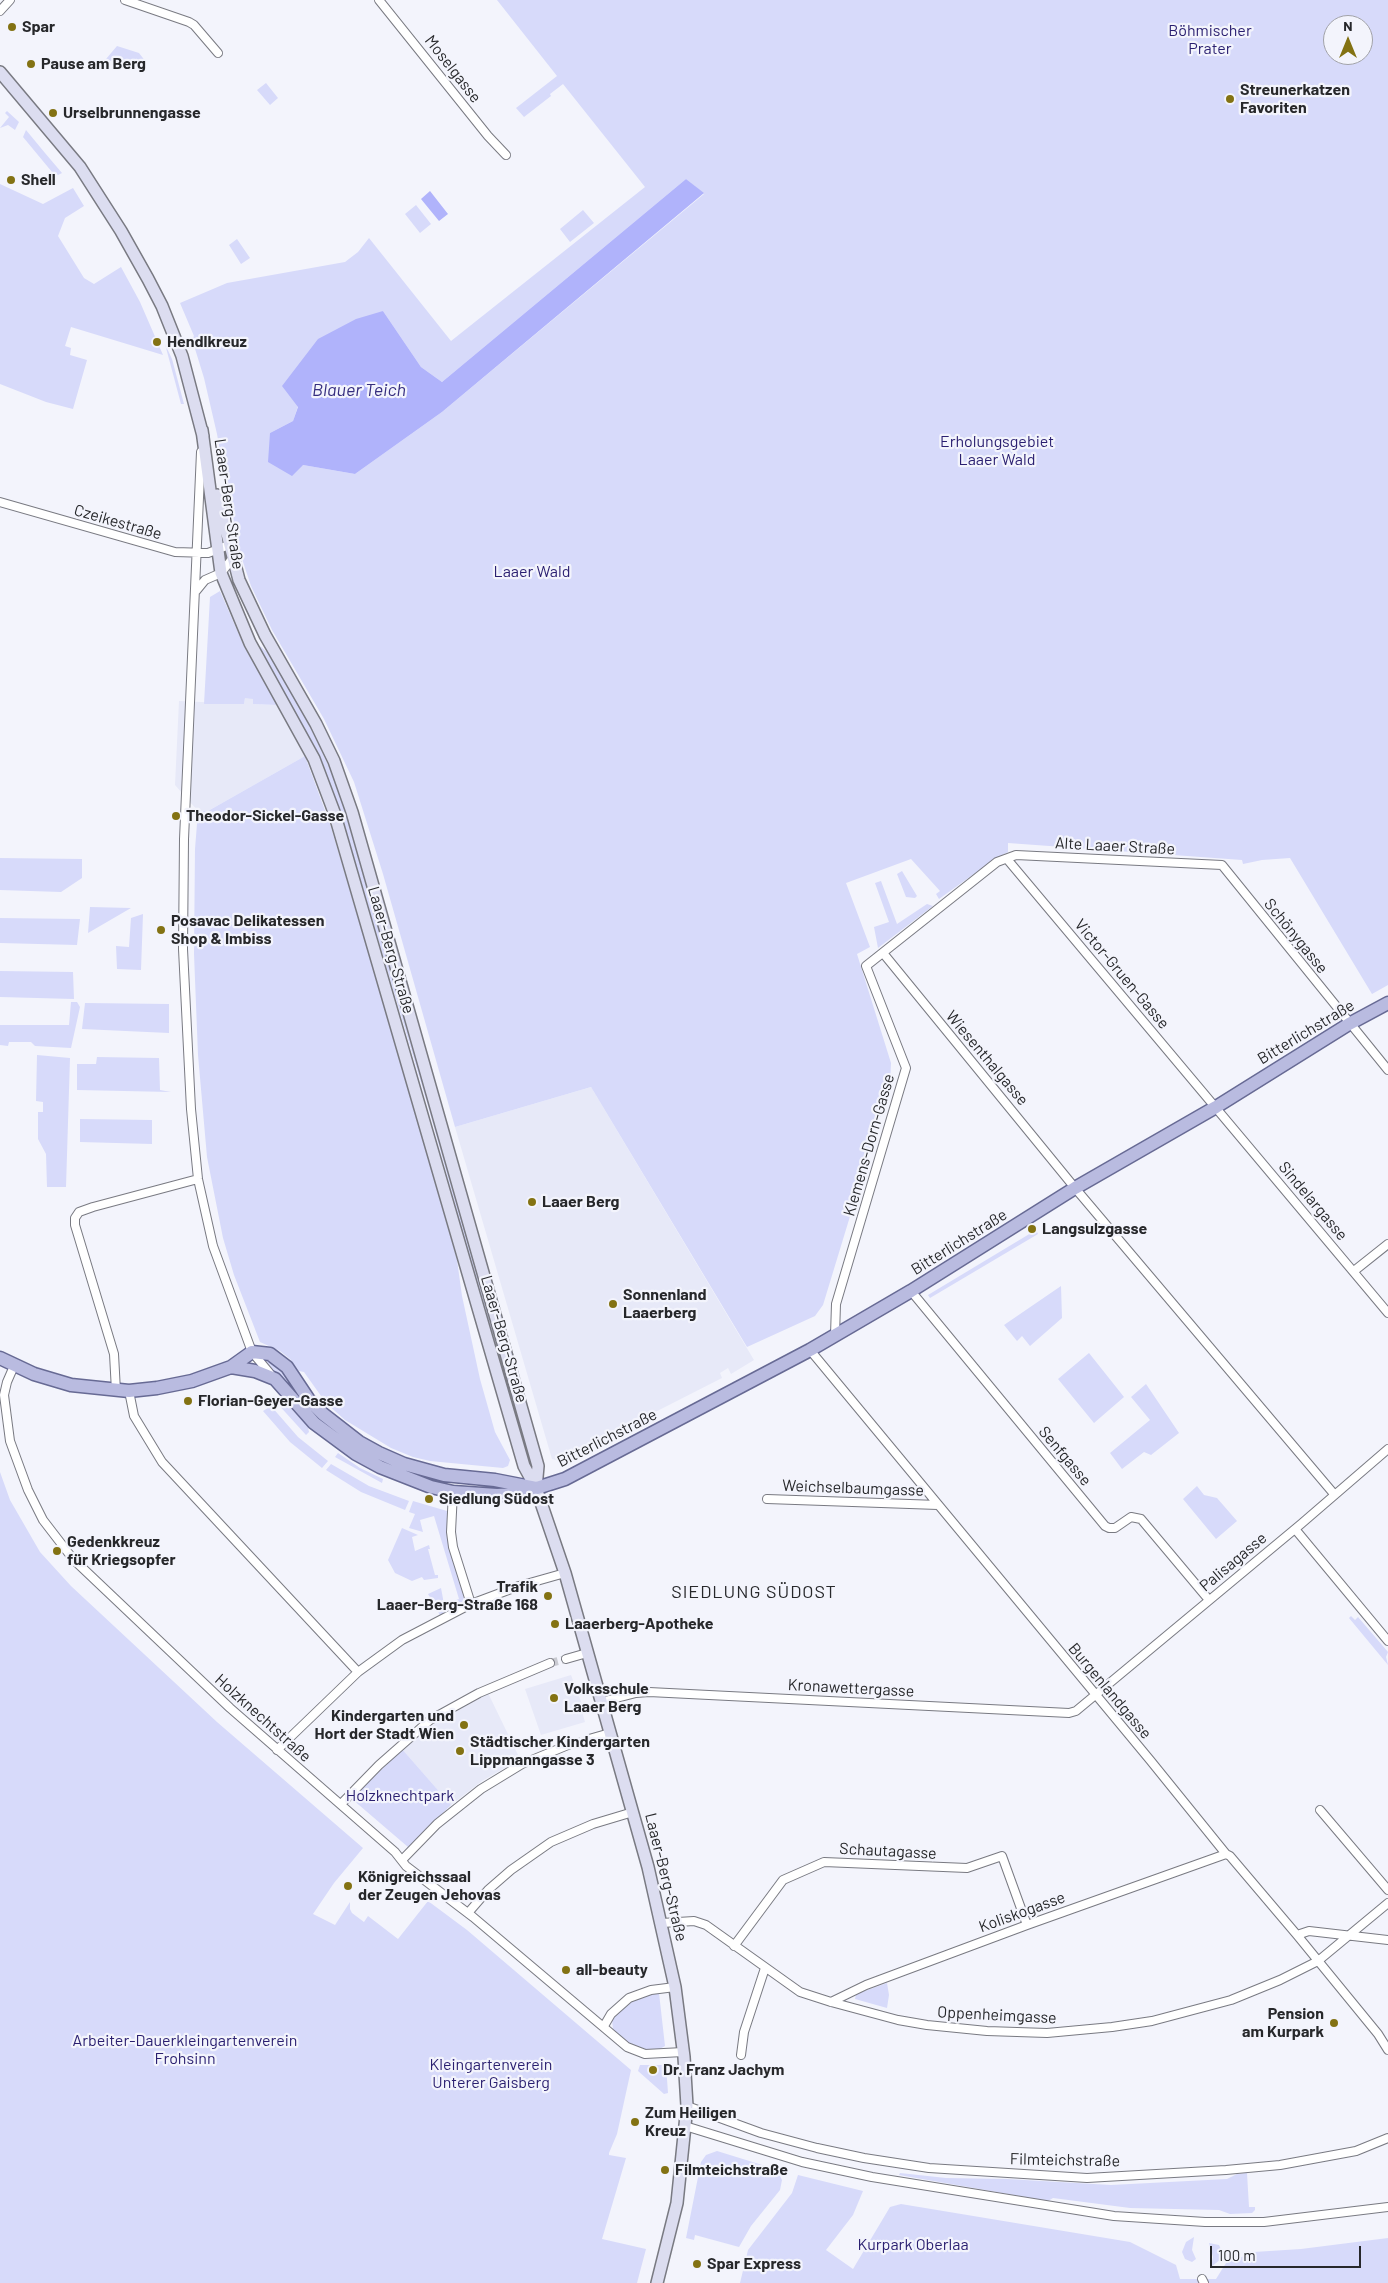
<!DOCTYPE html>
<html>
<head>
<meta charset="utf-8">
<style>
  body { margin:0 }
  #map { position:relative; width:1388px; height:2283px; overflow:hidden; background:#f3f4fc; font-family:Barlow,sans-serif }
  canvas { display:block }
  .north { position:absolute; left:1323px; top:15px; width:50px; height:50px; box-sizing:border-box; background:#f3f4fc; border:1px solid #a1a2a8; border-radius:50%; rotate:0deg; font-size:14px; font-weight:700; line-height:20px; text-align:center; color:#27282b }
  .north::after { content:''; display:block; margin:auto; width:18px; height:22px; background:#837213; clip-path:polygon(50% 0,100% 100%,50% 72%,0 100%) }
  .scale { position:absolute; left:1210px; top:2246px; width:151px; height:22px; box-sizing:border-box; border:2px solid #27282b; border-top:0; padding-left:6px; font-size:15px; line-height:18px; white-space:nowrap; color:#27282b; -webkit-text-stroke:4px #f3f4fc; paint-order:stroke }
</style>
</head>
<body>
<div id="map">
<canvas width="1388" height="2283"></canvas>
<div class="north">N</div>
<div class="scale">100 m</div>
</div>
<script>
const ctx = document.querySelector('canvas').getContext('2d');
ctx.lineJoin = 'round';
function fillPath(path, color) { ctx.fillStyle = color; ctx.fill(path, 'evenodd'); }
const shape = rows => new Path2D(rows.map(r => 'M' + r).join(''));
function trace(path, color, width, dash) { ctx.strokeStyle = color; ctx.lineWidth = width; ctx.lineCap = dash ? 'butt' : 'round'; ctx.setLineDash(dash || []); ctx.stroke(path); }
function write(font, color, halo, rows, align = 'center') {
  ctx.font = font + ' Barlow,sans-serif'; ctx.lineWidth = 4.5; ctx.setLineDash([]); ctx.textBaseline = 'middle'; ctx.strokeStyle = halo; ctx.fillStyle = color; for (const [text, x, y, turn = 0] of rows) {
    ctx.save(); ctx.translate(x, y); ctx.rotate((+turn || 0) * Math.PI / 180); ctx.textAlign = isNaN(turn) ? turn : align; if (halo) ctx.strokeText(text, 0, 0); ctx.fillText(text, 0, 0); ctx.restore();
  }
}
fillPath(shape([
  [245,698,253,698,254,704,277,705,305,756,208,811,198,811,175,785,179,701,244,704],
  [591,1087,754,1360,731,1374,728,1368,720,1373,722,1378,559,1461,552,1459,455,1127],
  [571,1675,583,1707,581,1708,585,1722,541,1735,525,1689],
  [488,1693,520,1759,482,1781,451,1805,402,1749,436,1723]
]), '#e7e9f8');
fillPath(shape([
  [497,0,1388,0,1388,985,1372,994,1290,858,1262,860,1243,864,1242,860,1008,843,1008,852,992,861,939,899,936,894,940,891,911,859,846,883,870,947,857,954,891,1063,890,1085,823,1305,815,1316,747,1347,591,1087,455,1127,383,874,354,782,324,719,272,630,251,586,242,559,235,535,217,434,204,378,192,339,194,336,180,303,227,283,345,262,358,252,369,238,451,341,645,187,563,84,550,94,551,96,524,117,516,108,557,76],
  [1333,25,1363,25,1363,55,1333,55],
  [686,179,704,194,442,412,355,474,303,465,270,433,293,421,298,406,383,311,421,367,442,382],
  [117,46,139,53,146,62,134,70,106,59],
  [266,83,278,98,270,105,257,90],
  [7,111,19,122,15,130,8,125,0,128,9,117,5,113],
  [26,130,45,153,62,173,58,175,52,172,23,137],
  [0,184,43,204,73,188,84,206,65,218,58,236,84,278,94,284,121,267,140,302,163,355,71,327,65,346,71,348,70,355,87,360,73,409,46,402,0,384],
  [416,205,431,224,420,233,405,214],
  [583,210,594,223,570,242,560,229],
  [237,239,250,258,241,264,229,245],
  [165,344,172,359,184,404,181,404],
  [220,591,244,646,277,705,253,704,253,699,245,698,244,704,204,704,210,597],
  [260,646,267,652,304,714,331,771,343,804,518,1417,495,1349,429,1110,339,807,315,747,258,648],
  [305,756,330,824,433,1169,457,1260,462,1296,480,1379,495,1432,510,1460,508,1466,503,1468,430,1461,413,1457,391,1448,345,1420,326,1403,304,1372,299,1371,290,1359,280,1351,260,1342,234,1275,223,1238,207,1157,198,1055,194,954,195,849,198,811,208,811],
  [0,858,82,859,82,878,61,892,0,890],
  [902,871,917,896,915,898,906,897,897,874],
  [881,881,897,924,927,904,933,906,878,948,874,927,889,922,875,883],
  [90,907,131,908,88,933],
  [143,914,141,970,117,969,116,946,129,947,131,918],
  [0,918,80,919,77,945,0,943],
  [0,971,73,972,74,999,0,997],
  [71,1002,77,1002,80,1007,71,1048,35,1046,31,1042,9,1042,8,1046,0,1045,0,1025,69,1025],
  [85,1003,169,1004,169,1033,82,1029],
  [37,1055,70,1058,66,1187,47,1187,46,1154,38,1139,38,1112,43,1112,43,1102,36,1101],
  [97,1057,159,1058,160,1090,171,1092,77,1090,77,1064,96,1064],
  [80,1119,152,1120,152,1144,80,1142],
  [1036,1230,1038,1234,930,1298,928,1295],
  [1061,1286,1062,1318,1030,1346,1022,1336,1017,1341,1004,1325],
  [1089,1353,1124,1397,1094,1423,1058,1379],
  [262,1359,268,1360,280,1368,303,1399,300,1400],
  [1146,1384,1179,1433,1151,1455,1144,1452,1122,1469,1110,1453,1150,1420,1131,1397],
  [277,1399,284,1401,308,1427,309,1432,306,1435,276,1402],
  [271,1406,298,1437,328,1461,322,1468,290,1442,263,1411],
  [338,1453,360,1468,383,1479,382,1483,335,1457],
  [331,1464,369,1486,409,1501,405,1510,361,1492,326,1470],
  [0,1472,10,1500,40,1552,71,1586,217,1722,363,1848,334,1883,313,1914,335,1925,350,1902,350,1909,352,1913,364,1922,368,1916,398,1939,428,1901,467,1930,631,2070,617,2134,609,2153,609,2155,626,2158,602,2239,646,2249,637,2283,0,2283],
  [1197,1486,1204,1495,1217,1498,1237,1521,1216,1539,1183,1499],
  [413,1501,447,1511,449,1544,464,1598,461,1605,441,1617,428,1594,441,1588,444,1604,459,1599,434,1516,420,1520,423,1532,409,1528,415,1514,409,1512],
  [402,1528,418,1535,412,1537,415,1551,429,1545,430,1549,428,1549,435,1575,438,1575,438,1578,424,1580,422,1577,412,1581,395,1573,388,1560],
  [1351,1616,1355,1620,1358,1617,1388,1652,1386,1657,1388,1665,1349,1618],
  [402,1749,451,1805,408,1847,352,1799],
  [887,1983,889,1995,887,2008,855,1999,856,1994],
  [659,1993,665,2046,658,2050,645,2051,629,2044,613,2029,612,2020,624,2006,635,1999,649,1994],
  [640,2065,666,2065,668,2093,664,2094,638,2071],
  [717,2151,772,2168,780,2176,782,2180,780,2190,751,2226,739,2247,695,2235,694,2240,686,2238,701,2162,706,2155],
  [900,2173,946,2178,1007,2179,1111,2185,1227,2179,1237,2174,1247,2173,1249,2207,1255,2207,1255,2210,1252,2213,1230,2214,1219,2210,1130,2208,1053,2198,1048,2201,899,2175],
  [798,2175,863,2191,853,2215,826,2250,853,2269,890,2207,901,2204,1130,2242,1176,2265,1180,2279,1216,2279,1226,2263,1254,2252,1301,2249,1388,2238,1388,2283,740,2283,748,2250,792,2193],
  [1194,2237,1192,2250,1196,2259,1192,2262,1185,2259,1182,2252,1186,2242],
  [1209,2243,1219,2245,1223,2254,1221,2259,1211,2267,1213,2257]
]), '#d7dafa');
fillPath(shape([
  [686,179,704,193,442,412,355,474,303,465,292,476,268,462,270,433,293,421,298,407,282,386,318,339,356,319,383,311,421,367,442,382],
  [430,191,448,214,439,221,421,199]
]), '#b0b3fb');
trace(shape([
  [550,1663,566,1659],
  [573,1743,589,1739]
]), '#cacbd2', 8, [8, 4]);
const street = shape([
  [125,0,189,22,194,25,218,53],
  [379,0,488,136,506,155],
  [0,11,10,0],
  [201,452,184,839,183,949,191,1109,198,1179,213,1246,252,1352,272,1376],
  [0,502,175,552,208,553,229,545],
  [196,591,205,580,221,573,232,559],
  [1007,859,1388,1313],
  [883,953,1075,1188,1334,1494],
  [1354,1271,1388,1244],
  [911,1291,1105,1526,1109,1528,1115,1528,1131,1517,1141,1519,1209,1600],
  [835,1335,836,1304,906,1068,866,966,997,862,1016,855,1222,865,1388,1070],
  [810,1350,1150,1760,1226,1854,1230,1856,1297,1935,1378,2034,1388,2050],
  [14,1366,7,1382,4,1395,10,1441,28,1490,43,1520,73,1559,230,1708,395,1852,406,1866,473,1917,627,2047,645,2054,683,2052],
  [116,1391,114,1354,75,1225,75,1218,79,1212,93,1207,198,1179],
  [129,1391,134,1416,162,1462,358,1672],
  [453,1492,451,1532,453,1547,471,1604],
  [767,1499,938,1505],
  [1295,1529,1388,1641],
  [566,1659,587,1653],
  [601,1702,636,1693,649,1692,1069,1713,1076,1711,1301,1524,1388,1449],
  [589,1739,610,1733],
  [277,1750,358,1672,402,1640,471,1604,519,1586,565,1573],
  [341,1804,379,1765,430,1720,479,1693,550,1663],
  [1320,1810,1388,1890],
  [402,1860,437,1824,481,1789,522,1764,573,1743],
  [468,1913,488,1890,511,1870,551,1842,593,1824,633,1812],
  [662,1923,694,1921,706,1925,800,1992,831,2002,898,2020,927,2025,987,2031,1047,2033,1112,2027,1152,2021,1231,2000,1280,1980,1318,1961,1388,1903],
  [1297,1935,1309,1931,1388,1940],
  [734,1946,783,1880,824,1862,967,1868,1002,1856,1027,1925],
  [831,2002,866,1985,1027,1925,1226,1854],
  [604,2026,611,2014,629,1998,651,1990,675,1987],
  [741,2055,744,2032,765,1968],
  [687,2106,761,2133,817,2148,864,2158,929,2168,1087,2178,1226,2170,1280,2165,1356,2151,1388,2138],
  [685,2126,802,2162,872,2177,1114,2216,1205,2222,1264,2222,1388,2207],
  [1202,2279,1204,2283]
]);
const secondary = shape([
  [0,72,80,167,121,231,148,279,162,306,182,356,203,436],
  [202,430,221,573,250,643,314,759,334,812,524,1466,536,1488,565,1573,648,1867,675,1987,684,2057,687,2106,677,2203,657,2283],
  [217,495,239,580,265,635,316,724,334,761,352,812,538,1466,536,1488]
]);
const primary = shape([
  [0,1358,34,1374,71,1385,129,1391,157,1388,192,1381,231,1367,252,1352,270,1354,287,1367,309,1400,323,1414,359,1442,379,1453,404,1464,444,1475,495,1480,536,1488],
  [231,1367,255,1371,275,1379,314,1423,356,1454,380,1467,431,1487,453,1492,497,1495,518,1494,565,1479,810,1350,911,1291,1075,1188,1216,1107,1349,1024,1388,1003]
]);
trace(street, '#797a82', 10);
trace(secondary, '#797a82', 14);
trace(primary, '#676a94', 15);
trace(street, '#fff', 8);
trace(secondary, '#dcddf0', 11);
trace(primary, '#b9bbe0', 12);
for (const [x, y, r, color] of [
  [12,27,5,"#837213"],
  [31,64,5,"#837213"],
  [1230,99,5,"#837213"],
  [53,113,5,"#837213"],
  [11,180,5,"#837213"],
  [157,342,5,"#837213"],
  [176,816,5,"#837213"],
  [161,930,5,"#837213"],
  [532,1202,5,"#837213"],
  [1032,1229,5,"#837213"],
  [613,1304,5,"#837213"],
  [188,1401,5,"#837213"],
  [429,1499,5,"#837213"],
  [57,1551,5,"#837213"],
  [548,1596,5,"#837213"],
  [555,1624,5,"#837213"],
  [554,1698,5,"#837213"],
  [464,1725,5,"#837213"],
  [460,1751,5,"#837213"],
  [348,1886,5,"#837213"],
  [566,1970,5,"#837213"],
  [1334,2023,5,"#837213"],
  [653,2070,5,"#837213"],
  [635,2122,5,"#837213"],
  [665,2170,5,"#837213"],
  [697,2264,5,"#837213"]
]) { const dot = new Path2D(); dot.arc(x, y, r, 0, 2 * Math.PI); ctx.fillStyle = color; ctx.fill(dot); trace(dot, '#f3f4fc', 2); }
write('bold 16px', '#27282b', '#f3f4fc', [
  ["Spar",22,27],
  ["Pause am Berg",41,64],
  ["Streunerkatzen",1240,90],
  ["Favoriten",1240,108],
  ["Urselbrunnengasse",63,113],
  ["Shell",21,180],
  ["Hendlkreuz",167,342],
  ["Theodor-Sickel-Gasse",186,816],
  ["Posavac Delikatessen",171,921],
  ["Shop & Imbiss",171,939],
  ["Laaer Berg",542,1202],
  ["Langsulzgasse",1042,1229],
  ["Sonnenland",623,1295],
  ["Laaerberg",623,1313],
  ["Florian-Geyer-Gasse",198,1401],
  ["Siedlung Südost",439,1499],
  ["Gedenkkreuz",67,1542],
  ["für Kriegsopfer",67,1560],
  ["Trafik",538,1587,"right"],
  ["Laaer-Berg-Straße 168",538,1605,"right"],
  ["Laaerberg-Apotheke",565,1624],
  ["Volksschule",564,1689],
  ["Laaer Berg",564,1707],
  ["Kindergarten und",454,1716,"right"],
  ["Hort der Stadt Wien",454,1734,"right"],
  ["Städtischer Kindergarten",470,1742],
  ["Lippmanngasse 3",470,1760],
  ["Königreichssaal",358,1877],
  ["der Zeugen Jehovas",358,1895],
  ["all-beauty",576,1970],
  ["Pension",1324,2014,"right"],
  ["am Kurpark",1324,2032,"right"],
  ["Dr. Franz Jachym",663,2070],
  ["Zum Heiligen",645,2113],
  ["Kreuz",645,2131],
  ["Filmteichstraße",675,2170],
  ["Spar Express",707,2264]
], 'left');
write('16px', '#2a1f70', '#f3f4fc', [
  ["Böhmischer",1210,31],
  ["Prater",1210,49],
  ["Erholungsgebiet",997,442],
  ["Laaer Wald",997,460],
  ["Laaer Wald",532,572],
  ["Holzknechtpark",400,1796],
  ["Arbeiter-Dauerkleingartenverein",185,2041],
  ["Frohsinn",185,2059],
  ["Kleingartenverein",491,2065],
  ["Unterer Gaisberg",491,2083],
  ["Kurpark Oberlaa",913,2245]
]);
write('16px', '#27282b', '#f3f4fc', [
  ["Moselgasse",453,69,52],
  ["Laaer-Berg-Straße",229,504,82],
  ["Czeikestraße",118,522,16],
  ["Alte Laaer Straße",1115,846,3],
  ["Schönygasse",1296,936,51],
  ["Laaer-Berg-Straße",391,950,74],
  ["Victor-Gruen-Gasse",1122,974,50],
  ["Bitterlichstraße",1306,1032,-31],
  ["Wiesenthalgasse",987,1058,50],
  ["Klemens-Dorn-Gasse",869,1145,-74],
  ["Sindelargasse",1313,1201,50],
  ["Bitterlichstraße",959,1242,-32],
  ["Laaer-Berg-Straße",504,1339,74],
  ["Bitterlichstraße",607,1438,-27],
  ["Senfgasse",1065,1456,50],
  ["Weichselbaumgasse",853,1488,2],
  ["Palisagasse",1233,1562,-40],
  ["Kronawettergasse",851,1688,3],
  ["Burgenlandgasse",1110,1691,50],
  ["Holzknechtstraße",263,1718,42],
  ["Schautagasse",888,1851,3],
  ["Laaer-Berg-Straße",666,1877,76],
  ["Koliskogasse",1022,1912,-20],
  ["Oppenheimgasse",997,2015,3],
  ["Filmteichstraße",1065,2160,1]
]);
write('italic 18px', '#362e7f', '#f3f4fc', [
  ["Blauer Teich",359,390]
]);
ctx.letterSpacing = '1px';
write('18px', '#27282b', '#f3f4fc', [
  ["SIEDLUNG SÜDOST",754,1592]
]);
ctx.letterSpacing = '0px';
</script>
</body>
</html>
